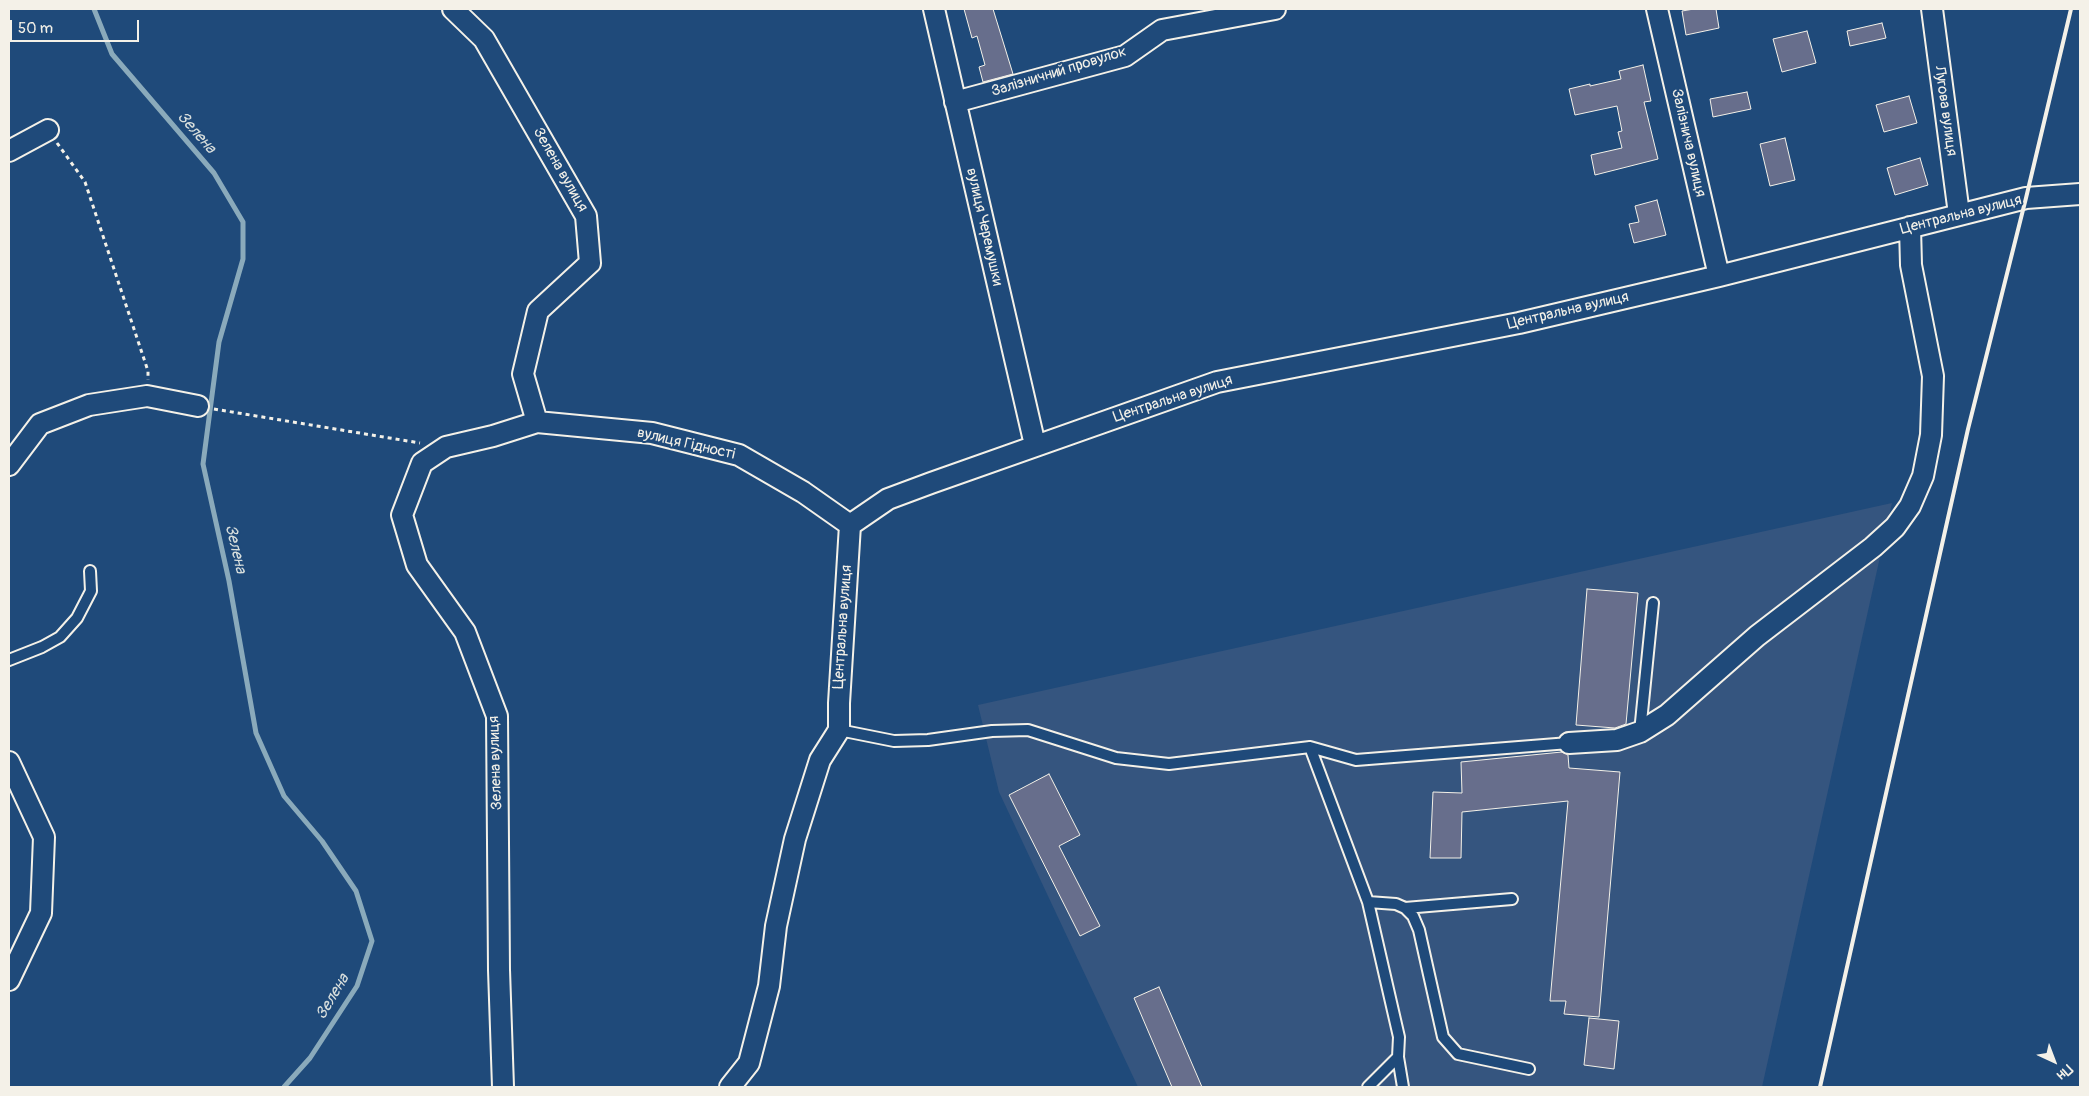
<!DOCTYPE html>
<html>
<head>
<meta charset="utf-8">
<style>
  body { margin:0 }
  #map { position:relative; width:2089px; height:1096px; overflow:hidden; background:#1f4a7a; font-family:Pangolin,sans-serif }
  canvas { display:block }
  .frame { position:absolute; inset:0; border:10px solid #f4f1e8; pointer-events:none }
  .north { position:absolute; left:2029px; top:1036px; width:50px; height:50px; -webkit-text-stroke:4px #1f4a7a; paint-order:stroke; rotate:137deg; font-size:14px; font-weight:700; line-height:20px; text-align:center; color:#f4f1e8 }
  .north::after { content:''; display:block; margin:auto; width:18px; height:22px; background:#f4f1e8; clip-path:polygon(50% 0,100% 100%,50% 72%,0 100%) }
  .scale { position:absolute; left:10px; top:20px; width:129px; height:22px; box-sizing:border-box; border:2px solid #f4f1e8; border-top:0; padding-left:6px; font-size:15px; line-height:18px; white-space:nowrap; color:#f4f1e8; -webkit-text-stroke:4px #1f4a7a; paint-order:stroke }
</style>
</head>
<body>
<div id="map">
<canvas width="2089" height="1096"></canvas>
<div class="frame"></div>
<div class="north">Пн</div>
<div class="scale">50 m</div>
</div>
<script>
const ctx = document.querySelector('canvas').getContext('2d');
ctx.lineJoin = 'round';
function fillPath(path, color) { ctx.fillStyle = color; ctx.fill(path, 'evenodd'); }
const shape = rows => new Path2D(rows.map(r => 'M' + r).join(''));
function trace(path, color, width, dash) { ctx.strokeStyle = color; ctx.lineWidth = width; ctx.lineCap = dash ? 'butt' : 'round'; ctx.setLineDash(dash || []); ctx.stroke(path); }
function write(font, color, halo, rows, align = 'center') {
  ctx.font = font + ' Pangolin,sans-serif'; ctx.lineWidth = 4; ctx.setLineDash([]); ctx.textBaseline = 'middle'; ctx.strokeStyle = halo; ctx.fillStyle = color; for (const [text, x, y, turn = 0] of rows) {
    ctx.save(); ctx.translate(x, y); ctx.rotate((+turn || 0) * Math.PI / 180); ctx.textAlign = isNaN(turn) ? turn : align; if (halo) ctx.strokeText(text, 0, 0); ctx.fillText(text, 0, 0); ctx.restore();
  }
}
fillPath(shape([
  [1892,503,1762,1087,1138,1087,999,792,978,705]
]), '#35557f');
trace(shape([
  [94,9,112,54,214,173,243,222,243,259,219,342,203,464,229,581,256,733,284,796,322,841,356,891,372,941,357,986,310,1058,284,1087]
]), '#8aaabb', 5);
const building = shape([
  [964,9,993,9,1013,74,983,82,979,67,985,65,977,36,972,38,964,9],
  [1694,9,1716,9,1719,28,1686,35,1682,11,1694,9],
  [1882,23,1886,38,1850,46,1847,31,1882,23],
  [1807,31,1816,63,1782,72,1773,39,1807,31],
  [1643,65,1651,101,1644,102,1658,159,1595,175,1591,155,1622,148,1618,132,1622,131,1617,106,1575,115,1569,89,1590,84,1590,86,1621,79,1619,71,1643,65],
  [1747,92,1751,109,1713,117,1710,99,1747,92],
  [1909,96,1917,123,1884,132,1876,105,1909,96],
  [1785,138,1795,180,1770,186,1760,144,1785,138],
  [1920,158,1928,185,1895,195,1887,168,1920,158],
  [1657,200,1666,235,1634,243,1629,224,1639,222,1635,206,1657,200],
  [1587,589,1638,593,1626,724,1615,728,1576,725,1587,589],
  [1562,752,1568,755,1569,768,1620,772,1599,1017,1564,1014,1566,1001,1550,1001,1568,801,1462,812,1461,858,1430,858,1433,792,1462,793,1461,762,1562,752],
  [1049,774,1080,835,1059,846,1100,926,1080,936,1009,795,1049,774],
  [1159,987,1202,1087,1172,1087,1134,998,1159,987],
  [1589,1018,1619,1021,1614,1069,1584,1065,1589,1018]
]);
fillPath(building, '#676e8c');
trace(building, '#f4f1e8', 1);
const lane = shape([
  [9,660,42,647,60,637,77,618,91,591,90,571],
  [839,730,894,741,928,740,992,731,1028,730,1116,758,1169,764,1310,747,1356,760,1569,743],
  [1640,732,1653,603],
  [1310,747,1368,902,1399,1037,1398,1057,1368,1087],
  [1368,902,1396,904,1405,908,1512,899],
  [1405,908,1413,916,1419,930,1443,1037,1458,1054,1529,1069],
  [1398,1057,1403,1087]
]);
const street = shape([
  [453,9,484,39,586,216,590,263,538,311,523,374,537,422],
  [934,9,1035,445],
  [1657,9,1719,276],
  [1932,9,1959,214],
  [955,102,1125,56,1162,30,1275,9],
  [9,151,48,130],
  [9,465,40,424,89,405,147,396,198,406],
  [850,525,888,499,931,483,1217,382,1519,323,1719,276,2026,198,2080,194],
  [1569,743,1617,740,1640,732,1667,715,1757,636,1873,547,1895,527,1910,506,1923,476,1931,435,1933,376,1911,265,1910,227],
  [9,762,44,837,41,913,9,980],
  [503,1087,499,970,497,716,465,632,417,565,402,515,422,463,446,447,493,436,537,422,652,433,739,455,803,492,850,525],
  [730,1087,749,1063,769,986,776,926,795,839,820,760,839,730,839,703,850,525]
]);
trace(lane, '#f4f1e8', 14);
trace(street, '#f4f1e8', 24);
trace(shape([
  [57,143,85,182,148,371,148,380],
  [214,409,420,443]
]), '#f4f1e8', 3, [4, 4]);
trace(lane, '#1f4a7a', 10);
trace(street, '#1f4a7a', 20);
trace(shape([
  [1820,1087,1968,429,2026,198,2071,9]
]), '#f4f1e8', 4);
write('15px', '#f4f1e8', '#1f4a7a', [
  ["Залізничний провулок",1059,72,-17],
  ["Лугова вулиця",1945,111,82],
  ["Залізнича вулиця",1688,143,77],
  ["Зелена вулиця",560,170,60],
  ["Центральна вулиця",1961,215,-14],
  ["вулиця Черемушки",984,227,77],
  ["Центральна вулиця",1568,311,-13],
  ["Центральна вулиця",1173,399,-18],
  ["вулиця Гідності",686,444,13],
  ["Центральна вулиця",843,627,-86],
  ["Зелена вулиця",496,763,-92]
]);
write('italic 16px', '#d9dfdd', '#1f4a7a', [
  ["Зелена",196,133,49],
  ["Зелена",235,549,77],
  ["Зелена",333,997,-59]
]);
</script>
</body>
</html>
